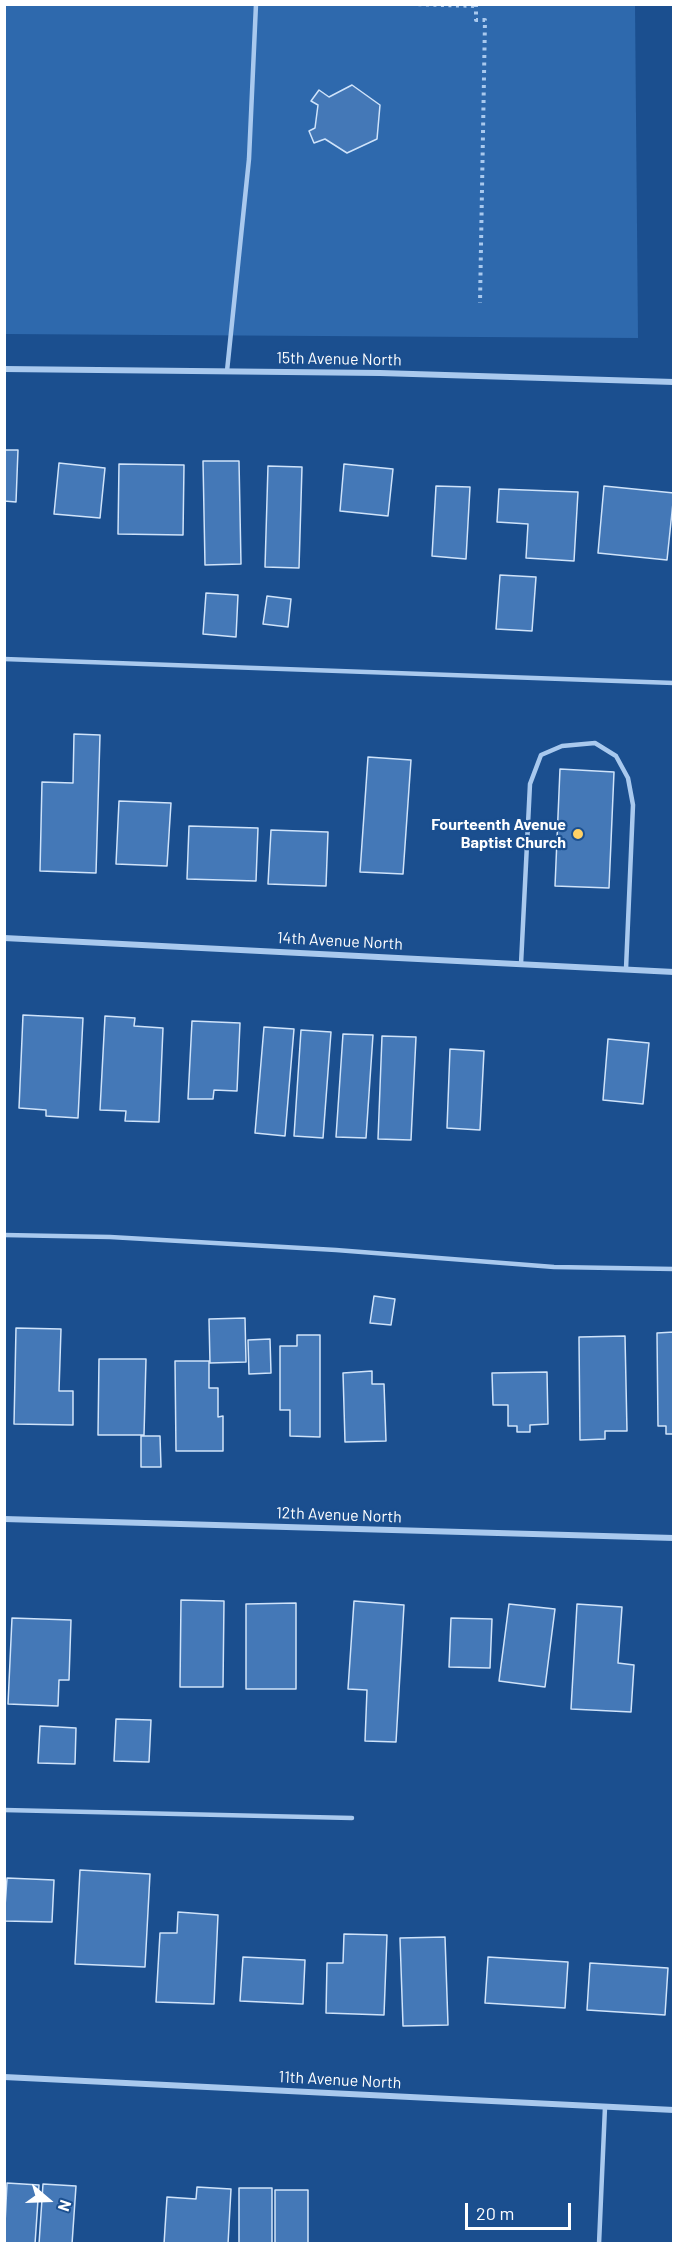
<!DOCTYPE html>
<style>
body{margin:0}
#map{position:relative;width:678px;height:2248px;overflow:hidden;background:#1b4f8f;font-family:Barlow,sans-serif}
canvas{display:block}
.frame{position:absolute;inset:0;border:6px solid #fff;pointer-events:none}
.north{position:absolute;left:18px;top:2170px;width:60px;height:60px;-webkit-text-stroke:4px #1b4f8f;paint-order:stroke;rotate:109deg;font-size:16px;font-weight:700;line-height:24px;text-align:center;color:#fff}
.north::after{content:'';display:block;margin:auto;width:21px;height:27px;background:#fff;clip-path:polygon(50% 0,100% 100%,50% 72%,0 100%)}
.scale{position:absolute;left:465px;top:2203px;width:106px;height:27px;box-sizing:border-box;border:3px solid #fff;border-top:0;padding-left:8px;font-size:18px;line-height:21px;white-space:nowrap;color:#fff;-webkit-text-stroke:4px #1b4f8f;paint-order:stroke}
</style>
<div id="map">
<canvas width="678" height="2248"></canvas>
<div class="frame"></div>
<div class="north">N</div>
<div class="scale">20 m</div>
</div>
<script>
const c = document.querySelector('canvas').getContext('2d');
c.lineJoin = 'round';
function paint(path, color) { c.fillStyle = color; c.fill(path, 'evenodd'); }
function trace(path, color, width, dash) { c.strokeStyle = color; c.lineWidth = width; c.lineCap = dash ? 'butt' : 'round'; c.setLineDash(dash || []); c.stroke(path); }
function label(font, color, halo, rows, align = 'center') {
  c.font = font + ' Barlow,sans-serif'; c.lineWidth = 4.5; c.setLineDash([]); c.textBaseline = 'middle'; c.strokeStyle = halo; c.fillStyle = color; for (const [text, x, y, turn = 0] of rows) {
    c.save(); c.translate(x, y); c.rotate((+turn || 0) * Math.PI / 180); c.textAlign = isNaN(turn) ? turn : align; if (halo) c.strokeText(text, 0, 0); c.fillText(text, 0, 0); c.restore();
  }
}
paint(new Path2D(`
 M5 5H635L638 338 5 334Z`), '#2e69ad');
const building = new Path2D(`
 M352 85 380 105 377 139 347 153 325 139 314 143 309 131 315 128 318 105 311 101 319 90 329 97Z
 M4 450H18L16 502 4 501Z
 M203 461H239L241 564 205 565Z
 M59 463 105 468 100 518 54 514Z
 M119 464 184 465 183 535 118 534Z
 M344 464 393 469 388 516 340 511Z
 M268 466 302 467 299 568 265 567Z
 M436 486 470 487 466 559 432 556Z
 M604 486 674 493 667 560 598 553Z
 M499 489 578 492 574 561 526 558 528 524 497 522Z
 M500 575 536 577 532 631 496 629Z
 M206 593 238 595 236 637 203 634Z
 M267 596 291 599 288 627 263 624Z
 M74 734 100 735 96 873 40 871 42 782 73 783Z
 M368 757 411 760 403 874 360 872Z
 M560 769 614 772 609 888 555 886Z
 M119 801 171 803 167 866 116 864Z
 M189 826 258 828 256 881 187 879Z
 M271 830 328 832 326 886 268 884Z
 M23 1015 83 1018 78 1118 46 1116V1110L19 1108Z
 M105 1016 135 1018 134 1026 163 1028 159 1122 125 1121 126 1111 100 1110Z
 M192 1021 240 1023 237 1091 214 1090 213 1099H188Z
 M264 1027 294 1029 285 1136 255 1133Z
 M301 1030 331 1032 323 1138 294 1136Z
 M343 1034 373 1035 366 1138 336 1137Z
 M382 1036 416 1037 411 1140 378 1139Z
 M608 1039 649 1043 643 1104 603 1100Z
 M450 1049 484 1051 480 1130 447 1128Z
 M374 1296 395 1299 391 1325 370 1323Z
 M245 1318 246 1362 210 1363 209 1319Z
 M16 1328 61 1329 59 1391H73V1425L14 1424Z
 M674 1332V1434H666V1426H658L657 1333Z
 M297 1335H320V1437L290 1436V1410H280V1346H297Z
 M625 1336 627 1431H605V1439L580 1440 579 1337Z
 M270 1339 271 1373 249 1374 248 1340Z
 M99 1359H146L144 1435H98Z
 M175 1361H209V1388H218V1417L223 1416V1451H176Z
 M372 1371V1384H384L386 1441 345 1442 343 1373Z
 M547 1372 548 1424 530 1425V1432H517V1426H508V1405H493L492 1373Z
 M141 1436H160L161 1467H141Z
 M181 1600 224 1601 223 1687H180Z
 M354 1601 404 1605 396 1742 365 1741 367 1690 348 1689Z
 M296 1603V1689H246V1604Z
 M509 1604 555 1609 545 1687 499 1681Z
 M577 1604 622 1607 618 1663 634 1665 631 1712 571 1709Z
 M12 1618 71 1620 69 1680H59L58 1706 8 1704Z
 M451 1618 492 1619 490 1668 449 1667Z
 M116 1719 151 1720 149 1762 114 1761Z
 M40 1726 76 1728 75 1764 38 1763Z
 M80 1870 150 1874 145 1967 75 1964Z
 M7 1878 54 1880 52 1922 4 1921Z
 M178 1912 218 1915 214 2004 156 2002 160 1933H177Z
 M344 1934 387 1935 384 2015 326 2013 327 1963H343Z
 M445 1937 448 2025 403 2026 400 1938Z
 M243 1957 305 1960 303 2004 240 2001Z
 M488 1957 568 1962 565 2008 485 2003Z
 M590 1963 668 1968 665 2015 587 2010Z
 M7 2183 39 2185 35 2244H4Z
 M43 2184 76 2186 72 2244H39Z
 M197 2187 231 2189 228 2244H164L167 2197 196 2199Z
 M239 2188H272V2244H239Z
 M275 2190H308V2244H275Z`);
paint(building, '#4478b7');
trace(building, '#cfe3fa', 1.5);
trace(new Path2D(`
 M411 4 476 6
 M476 4V20H485L480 303`), '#a9c9ee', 4, [3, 4.5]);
trace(new Path2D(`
 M227 371 249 159 256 4
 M4 659 674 683
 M521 964 530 784 541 755 562 746 595 743 616 756 628 778 633 805 626 969
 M4 1235 110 1237 336 1250 554 1267 674 1269
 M4 1810 352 1818
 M599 2244 605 2107`), '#a9c9ee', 4.5);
trace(new Path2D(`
 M4 369 380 373 674 382
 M4 938 674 972
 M4 1519 674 1538
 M4 2077 674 2110`), '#a9c9ee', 6);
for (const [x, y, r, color] of [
 [578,834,6,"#ffd166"]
]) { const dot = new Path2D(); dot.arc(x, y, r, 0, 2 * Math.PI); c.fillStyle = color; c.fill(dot); trace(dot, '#1b4f8f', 2); }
label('16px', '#fff', '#1b4f8f', [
 ["15th Avenue North",339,359,1],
 ["14th Avenue North",340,941,3],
 ["12th Avenue North",339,1515,2],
 ["11th Avenue North",340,2080,3]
]);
label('bold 16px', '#fff', '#1b4f8f', [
 ["Fourteenth Avenue",566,825],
 ["Baptist Church",566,843]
], 'right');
</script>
